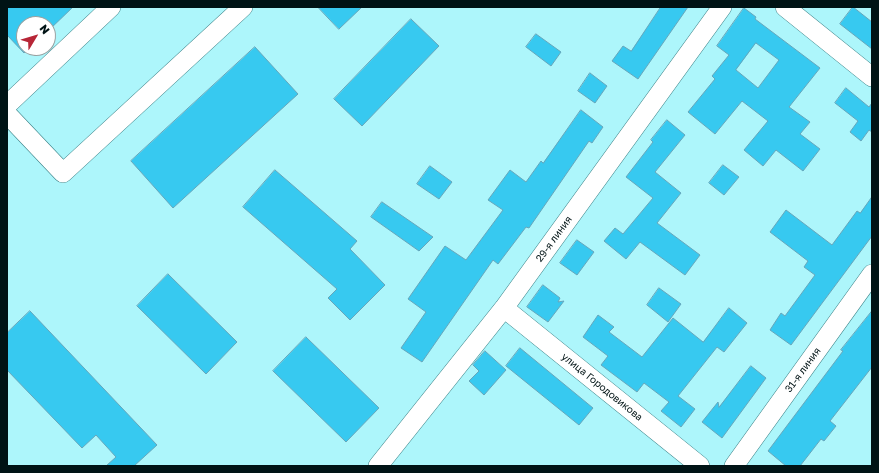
<!DOCTYPE html>
<meta charset="utf-8">
<style>
body{margin:0}
#map{position:relative;width:879px;height:473px;overflow:hidden;background:#adf6fb;font-family:"Golos Text",sans-serif}
canvas{display:block}
.frame{position:absolute;inset:0;border:8px solid #001315;pointer-events:none}
.north{position:absolute;left:16px;top:16px;width:40px;height:40px;box-sizing:border-box;background:#fff;border:1px solid #99a1a1;border-radius:50%;rotate:52deg;font-size:11px;font-weight:700;line-height:16px;text-align:center;color:#001315}
.north::after{content:'';display:block;margin:auto;width:14px;height:18px;background:#b72637;clip-path:polygon(50% 0,100% 100%,50% 72%,0 100%)}
</style>
<div id="map">
<canvas width="879" height="473"></canvas>
<div class="frame"></div>
<div class="north">N</div>
</div>
<script>
const c = document.querySelector('canvas').getContext('2d');
c.lineJoin = 'round';
function paint(path, color) { c.fillStyle = color; c.fill(path, 'evenodd'); }
function trace(path, color, width, dash) { c.strokeStyle = color; c.lineWidth = width; c.lineCap = dash ? 'butt' : 'round'; c.setLineDash(dash || []); c.stroke(path); }
function label(font, color, halo, rows, align = 'center') {
  c.font = font + ' "Golos Text",sans-serif'; c.lineWidth = 3.5; c.setLineDash([]); c.textBaseline = 'middle'; c.strokeStyle = halo; c.fillStyle = color; for (const [text, x, y, turn = 0] of rows) {
    c.save(); c.translate(x, y); c.rotate((+turn || 0) * Math.PI / 180); c.textAlign = isNaN(turn) ? turn : align; if (halo) c.strokeText(text, 0, 0); c.fillText(text, 0, 0); c.restore();
  }
}
const building = new Path2D(`
 M7 7H73L48 31V24H24V48H29L24 53 7 35Z
 M318 7H362L339 29Z
 M661 7H688L638 79 612 61 623 46 631 51Z
 M853 7 872 22V49L840 24Z
 M744 8 756 17 755 19 820 68 789 107 810 122 800 134 820 149 803 171 776 150 763 166 744 150 768 121 742 101 715 134 688 112 715 79 712 76 729 55 717 46ZM756 43 779 60 758 88 736 70Z
 M411 19 439 46 362 126 334 99Z
 M536 34 561 52 551 66 526 47Z
 M255 47 298 94 173 208 131 161Z
 M590 73 607 86 595 103 578 91Z
 M846 88 869 107 872 103V132L869 130 861 141 850 132 858 121 835 103Z
 M581 110 603 127 592 143 589 141 529 228 526 227 498 264 493 260 422 362 401 348 426 312 408 299 445 246 466 260 503 210 488 200 510 170 526 182 541 161 543 163Z
 M667 120 685 135 655 172 681 193 657 223 700 255 685 275 640 242 626 259 604 241 615 228 623 234 653 198 626 177 653 142 651 140Z
 M723 165 739 177 724 195 709 183Z
 M430 166 452 182 439 199 417 184Z
 M275 170 357 241 350 249 385 285 350 320 328 298 337 289 243 207Z
 M872 197V236L791 345 770 330 781 313 785 316 815 275 804 267 808 261 770 232 786 210 832 245 857 211 860 213Z
 M382 202 433 237 419 251 371 217Z
 M577 240 594 252 577 275 560 263Z
 M168 274 237 342 206 374 137 306Z
 M543 285 560 298 558 302 564 301 548 322 527 307Z
 M659 288 681 304 668 322 647 305Z
 M729 308 747 323 724 352 717 347 678 396 695 409 681 427 661 411 669 402 644 383 637 392 601 365 608 356 583 337 598 315 614 327 609 332 642 357 673 318 703 342Z
 M30 311 157 445 134 466H106L116 457 96 435 82 448 7 370V333Z
 M872 311V367L830 421 836 426 824 441 821 439 800 466H786L768 451 843 351 841 350Z
 M306 337 379 408 346 442 273 371Z
 M520 348 593 408 579 425 506 366Z
 M485 351 506 370 484 395 469 381 479 371 473 365Z
 M751 366 766 378 722 438 702 422 718 402 719 407Z`);
paint(building, '#37c9f0');
trace(building, '#66a6bb', 1);
const minor = new Path2D(`
 M785 7 872 77
 M7 105 111 7
 M7 114 63 173 243 7
 M504 308 700 466
 M378 466 504 308 722 7
 M734 466 872 274`);
trace(minor, '#377f84', 20);
trace(minor, '#fff', 19);
label('10px', '#001315', '#fff', [
 ["29-я линия",554,239,-54],
 ["31-я линия",803,370,-54],
 ["улица Городовикова",602,387,39]
]);
</script>
